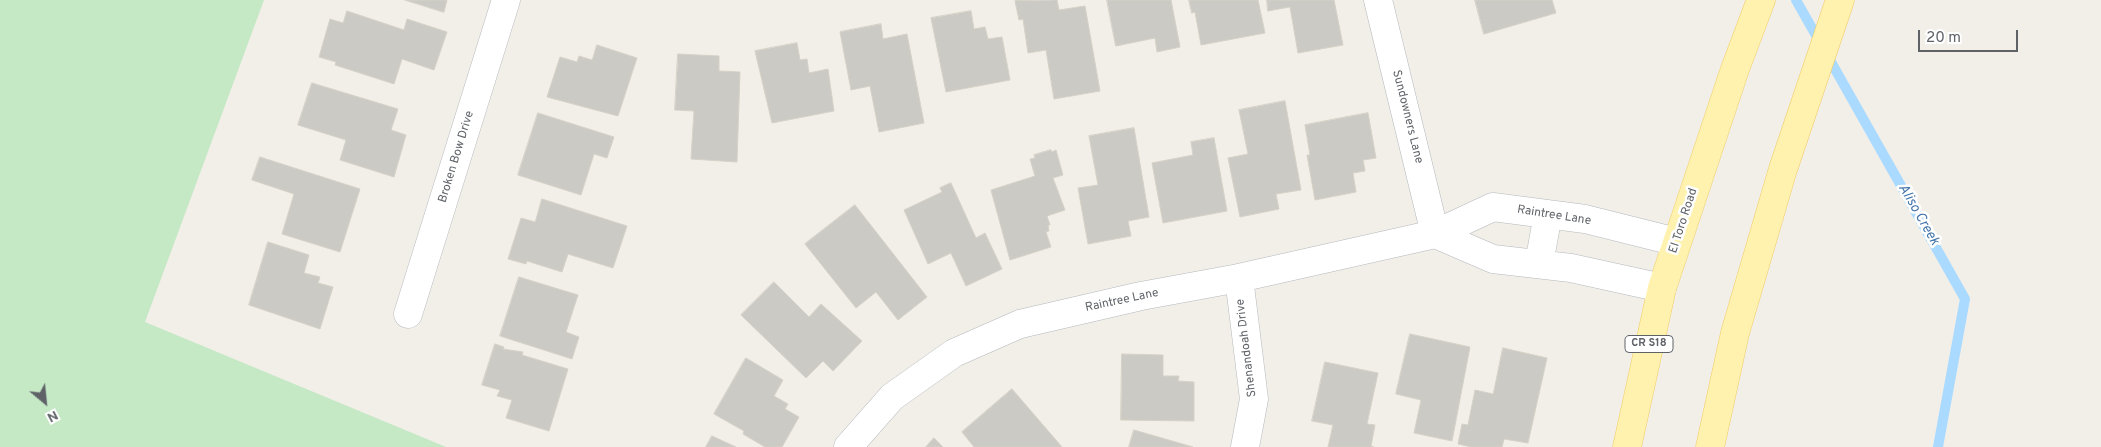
<!DOCTYPE html>
<style>
body{margin:0}
#map{position:relative;width:2101px;height:447px;overflow:hidden;background:#f1efe8;font-family:Overpass,sans-serif}
canvas{display:block}
.north{position:absolute;left:20px;top:377px;width:50px;height:50px;-webkit-text-stroke:4px #fff;paint-order:stroke;rotate:152deg;font-size:14px;font-weight:700;line-height:20px;text-align:center;color:#5f6368}
.north::after{content:'';display:block;margin:auto;width:18px;height:22px;background:#5f6368;clip-path:polygon(50% 0,100% 100%,50% 72%,0 100%)}
.scale{position:absolute;left:1918px;top:30px;width:100px;height:22px;box-sizing:border-box;border:2px solid #5f6368;border-top:0;padding-left:6px;font-size:15px;line-height:18px;white-space:nowrap;color:#5f6368;-webkit-text-stroke:4px #fff;paint-order:stroke}
</style>
<div id="map">
<canvas width="2101" height="447"></canvas>
<div class="north">N</div>
<div class="scale">20 m</div>
</div>
<script>
const c = document.querySelector('canvas').getContext('2d');
c.lineJoin = 'round';
function paint(path, color) { c.fillStyle = color; c.fill(path, 'evenodd'); }
function trace(path, color, width, dash) { c.strokeStyle = color; c.lineWidth = width; c.lineCap = dash ? 'butt' : 'round'; c.setLineDash(dash || []); c.stroke(path); }
function label(font, color, halo, rows, align = 'center') {
  c.font = font + ' Overpass,sans-serif'; c.lineWidth = 5; c.setLineDash([]); c.textBaseline = 'middle'; c.strokeStyle = halo; c.fillStyle = color; for (const [text, x, y, turn = 0] of rows) {
    c.save(); c.translate(x, y); c.rotate((+turn || 0) * Math.PI / 180); c.textAlign = isNaN(turn) ? turn : align; if (halo) c.strokeText(text, 0, 0); c.fillText(text, 0, 0); c.restore();
  }
}
paint(new Path2D(`
 M0 0H264L145 322 446 447H0Z`), '#c5e8c5');
trace(new Path2D(`
 M1796 0 1965 299 1938 447`), '#aadaff', 10);
const building = new Path2D(`
 M405 0H447L444 12Z
 M1057 0 1059 10 1085 6 1100 91 1054 99 1046 50 1028 53 1023 19 1019 20 1015 1Z
 M1107 0H1171L1180 47 1157 52 1155 38 1116 46Z
 M1189 0H1258L1265 33 1201 45 1195 12 1192 13Z
 M1267 0H1334L1343 45 1298 53 1290 7 1268 11Z
 M1475 0H1552L1556 13 1484 34Z
 M347 11 404 30 407 19 447 32 434 70 402 59 394 84 335 65 336 62 319 57 330 19 343 23Z
 M971 11 974 29 985 27 988 39 1002 37 1010 80 946 92 931 18Z
 M881 24 883 39 907 34 924 123 879 132 870 86 851 90 840 32Z
 M797 43 800 60 807 59 809 73 828 69 834 111 772 123 755 51Z
 M597 45 637 58 618 116 547 97 560 57 577 62 579 56 592 60Z
 M678 54 719 56V71L740 72 737 162 691 159 694 111 675 110Z
 M312 83 398 109 391 130 406 135 394 177 340 160 346 140 298 125Z
 M1285 101 1301 190 1276 194 1279 209 1240 217 1228 158 1248 154 1239 110Z
 M538 113 614 137 607 158 594 154 581 195 518 175Z
 M1368 113 1376 158 1363 160 1365 171 1353 173 1356 192 1315 200 1307 155H1310L1305 125Z
 M1134 128 1149 217 1128 221 1131 236 1088 244 1078 188 1098 185 1089 136Z
 M1214 138 1227 211 1163 223 1152 163 1193 155 1191 142Z
 M1051 150 1052 152 1056 150 1063 175 1053 178 1065 210 1047 216 1050 225H1048L1049 231 1046 232 1051 247 1010 260 991 190 1035 176 1030 159 1035 158 1034 155Z
 M260 157 360 189 340 252 282 234 294 194 252 180Z
 M951 183 976 238 985 233 1002 269 966 286 951 253 928 264 904 210 942 192 940 188Z
 M542 199 627 226 613 268 568 254 562 272 527 261 526 264 508 259 521 218 535 222Z
 M855 205 927 297 898 320 876 292 856 308 805 244Z
 M268 242 309 255 304 273 320 277 318 283 333 287 320 329 249 305Z
 M519 277 578 295 566 332 579 337 572 359 500 336Z
 M774 282 809 317 821 304 862 341 833 371 823 361 806 378 741 315Z
 M1410 334 1470 347 1452 441 1414 433 1421 400 1396 394Z
 M495 344 504 347 503 349 523 352 522 355 568 369 549 431 506 418 512 400 497 396 500 390 482 385Z
 M1503 348 1547 358 1528 443 1504 439 1502 447H1471L1458 444 1462 424 1468 425 1475 390 1493 394Z
 M1122 354 1163 355V376H1179L1178 381 1194 382V421L1121 420Z
 M746 358 783 380 774 396 788 404 785 409 799 417 782 447H765L743 434 744 431 714 414Z
 M1325 362 1378 373 1367 424 1375 425 1371 446 1374 447H1328L1333 425 1312 421Z
 M1012 389 1062 447H974L962 432Z
 M1134 430 1193 447H1129Z
 M712 436 736 447H706Z
 M934 438 943 447H926Z`);
paint(building, '#cccac5');
trace(building, '#d6d1c6', 1);
const street = new Path2D(`
 M1378 0 1435 234
 M1435 234 1493 259 1571 268 1662 288
 M1539 264 1548 214
 M1239 278 1254 399 1245 447
 M408 314 506 0
 M848 447 892 397 954 353 1020 324 1141 296 1239 278 1435 234 1493 207 1585 219 1677 242`);
const primary = new Path2D(`
 M1627 447 1662 288 1735 69 1761 0
 M1710 447 1735 333 1783 169 1840 0`);
trace(street, '#b5b8bc', 29);
trace(primary, '#f2c960', 29);
trace(street, '#fff', 28);
trace(primary, '#fff2af', 28);
for (const [x, y, w] of [
 [1649,344,48]
]) { const box = new Path2D(); box.roundRect(x - w / 2, y - 8.5, w, 17, 4); c.fillStyle = '#fff'; c.fill(box); trace(box, '#5f6368', 1); }
label('bold 11px', '#5f6368', null, [
 ["CR S18",1649,344]
]);
label('12px', '#5f6368', '#fff', [
 ["Sundowners Lane",1407,117,76],
 ["Broken Bow Drive",457,157,-73],
 ["Raintree Lane",1554,216,9],
 ["El Toro Road",1684,221,-72],
 ["Raintree Lane",1122,301,-12],
 ["Shenandoah Drive",1247,348,-97]
]);
label('italic 14px', '#4174aa', '#fff', [
 ["Aliso Creek",1918,215,60]
]);
</script>
